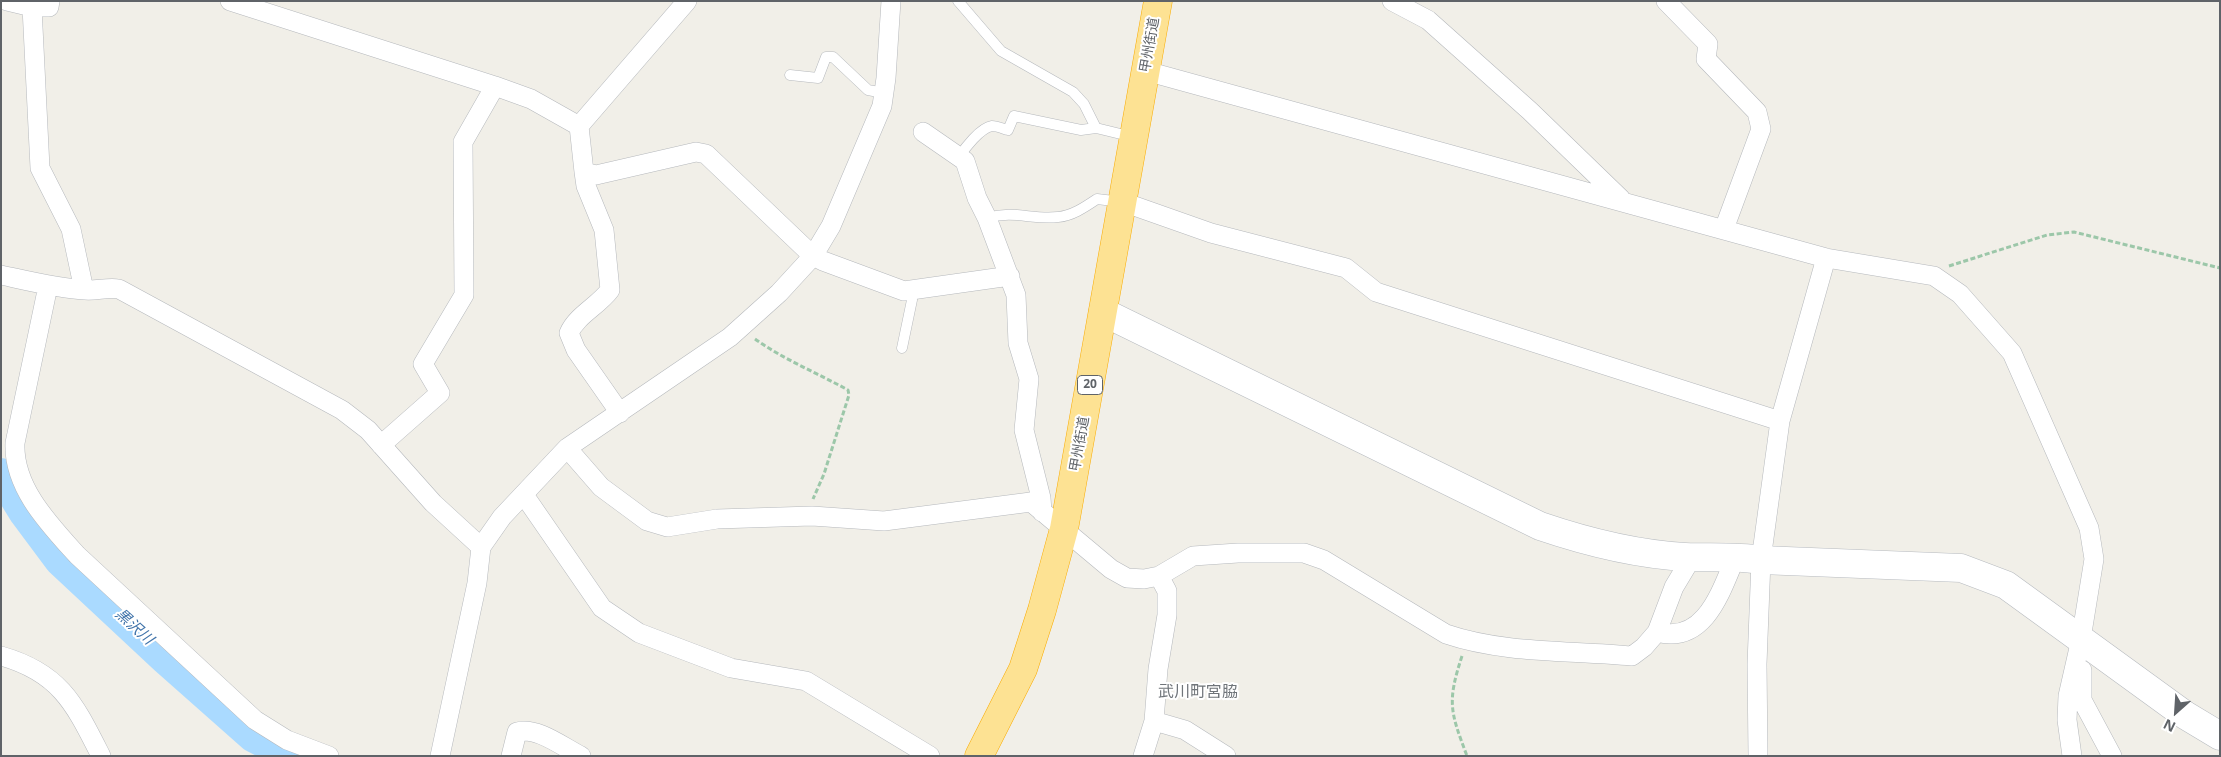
<!DOCTYPE html>
<meta charset="utf-8">
<style>
body{margin:0}
#map{position:relative;width:2221px;height:757px;overflow:hidden;background:#f1efe8;font-family:"Open Sans",sans-serif}
canvas{display:block}
.frame{position:absolute;inset:0;border:2px solid #5f6368;pointer-events:none}
.north{position:absolute;left:2151px;top:687px;width:50px;height:50px;-webkit-text-stroke:4px #fff;paint-order:stroke;rotate:206deg;font-size:14px;font-weight:700;line-height:20px;text-align:center;color:#5f6368}
.north::after{content:'';display:block;margin:auto;width:18px;height:22px;background:#5f6368;clip-path:polygon(50% 0,100% 100%,50% 72%,0 100%)}
</style>
<div id="map">
<canvas width="2221" height="757"></canvas>
<div class="frame"></div>
<div class="north">N</div>
</div>
<script>
const c = document.querySelector('canvas').getContext('2d');
c.lineJoin = 'round';
function trace(path, color, width, dash) { c.strokeStyle = color; c.lineWidth = width; c.lineCap = dash ? 'butt' : 'round'; c.setLineDash(dash || []); c.stroke(path); }
function label(font, color, halo, rows, align = 'center') {
  c.font = font + ' "Open Sans","Noto Sans JP",sans-serif'; c.lineWidth = 4; c.setLineDash([]); c.textBaseline = 'middle'; c.strokeStyle = halo; c.fillStyle = color; for (const [text, x, y, turn = 0] of rows) {
    c.save(); c.translate(x, y); c.rotate((+turn || 0) * Math.PI / 180); c.textAlign = isNaN(turn) ? turn : align; if (halo) c.strokeText(text, 0, 0); c.fillText(text, 0, 0); c.restore();
  }
}
trace(new Path2D(`
 M1 474 25 513 60 560 166 659 253 736 291 756`), '#aadaff', 32);
const lane = new Path2D(`
 M958 1 1001 51 1073 92 1084 104 1096 128
 M790 75 818 78 826 57H833L868 90 884 93
 M959 157C965 148 980 128 992 126 997 126 1004 129 1008 130L1014 116 1081 130 1096 128 1133 137
 M987 218C1014 210 1032 220 1058 217 1072 216 1085 207 1097 199L1122 202
 M902 348 912 300 911 291`);
const street = new Path2D(`
 M7 1 32 7 40 168 71 229 84 290
 M230 1 495 86 531 99 579 126
 M687 1 579 126 584 172 596 175 696 152 706 154 813 256 823 261 904 291 1010 276
 M1392 1 1428 20 1530 111 1621 199
 M1666 1 1708 44 1706 59 1757 112 1761 129 1724 229
 M32 7H49L50 1
 M1146 71 1826 258 1934 276 1960 294 2012 353 2089 528 2094 559 2081 639 2068 696 2067 720 2072 756
 M923 132 965 161 977 198 987 218 1016 295 1018 343 1029 379 1024 430 1041 498 1042 512
 M584 172 586 186 604 230 610 290C598 306 577 315 569 333L576 350 620 413
 M1123 202 1211 233 1346 268 1376 292 1780 421
 M1 275C29 281 56 288 85 290 97 291 107 287 119 289L342 410 368 430 433 503 481 547
 M48 286 15 443C13 487 49 524 77 555L255 720 287 740 329 756
 M381 445 440 393 423 364 464 295 463 142 495 86
 M567 448 601 487 647 521 667 527 717 519 812 516 884 521 1031 502 1111 569 1127 578 1144 579 1159 576 1193 556 1238 553H1304L1324 560 1446 634C1505 654 1570 650 1632 656L1644 647 1657 632 1674 587 1686 567 1685 557
 M524 495 602 608 639 633 731 668 806 681 930 756
 M1657 632C1705 645 1721 591 1736 556
 M1 656C61 673 75 705 101 756
 M2082 670V700L2112 756
 M1154 721 1185 730 1226 756
 M440 756 477 583 481 547 502 517 567 448 730 337 779 293 813 256 831 226 882 106 886 78 891 1
 M511 756 517 732C536 726 563 747 581 756
 M1143 756 1154 721 1158 669 1167 615V591L1159 576
 M1758 756 1757 664 1761 560 1780 421 1826 258`);
const secondary = new Path2D(`
 M1103 312 1540 526C1587 542 1634 554 1685 557 1711 558 1736 556 1761 560L1961 568 2006 585 2185 715 2220 736`);
const highway = new Path2D(`
 M979 756 1023 669 1042 610 1064 529 1158 1`);
trace(lane, '#b5b8bc', 11);
trace(street, '#b5b8bc', 20);
trace(secondary, '#b6babf', 29);
trace(highway, '#f9ab00', 29);
trace(new Path2D(`
 M1949 266 2047 235 2074 232 2220 268
 M755 339C783 359 817 373 848 390L849 395 824 474 813 499
 M1462 656C1447 702 1450 711 1467 756`), '#9cc7a9', 3, [5, 2.5]);
trace(lane, '#fff', 10);
trace(street, '#fff', 19);
trace(secondary, '#fff', 28);
trace(highway, '#fde293', 28);
for (const [x, y, w] of [
 [1090,385,25]
]) { const box = new Path2D(); box.roundRect(x - w / 2, y - 9.5, w, 19, 4); c.fillStyle = '#fff'; c.fill(box); trace(box, '#5f6368', 1); }
label('bold 12px', '#5f6368', null, [
 ["20",1090,385]
]);
label('14px', '#5f6368', '#fff', [
 ["甲州街道",1150,45,-80],
 ["甲州街道",1080,444,-80]
]);
label('italic 15px', '#4174aa', '#fff', [
 ["黒沢川",134,627,42]
]);
label('16px', '#70757a', '#fff', [
 ["武川町宮脇",1198,692]
]);
</script>
